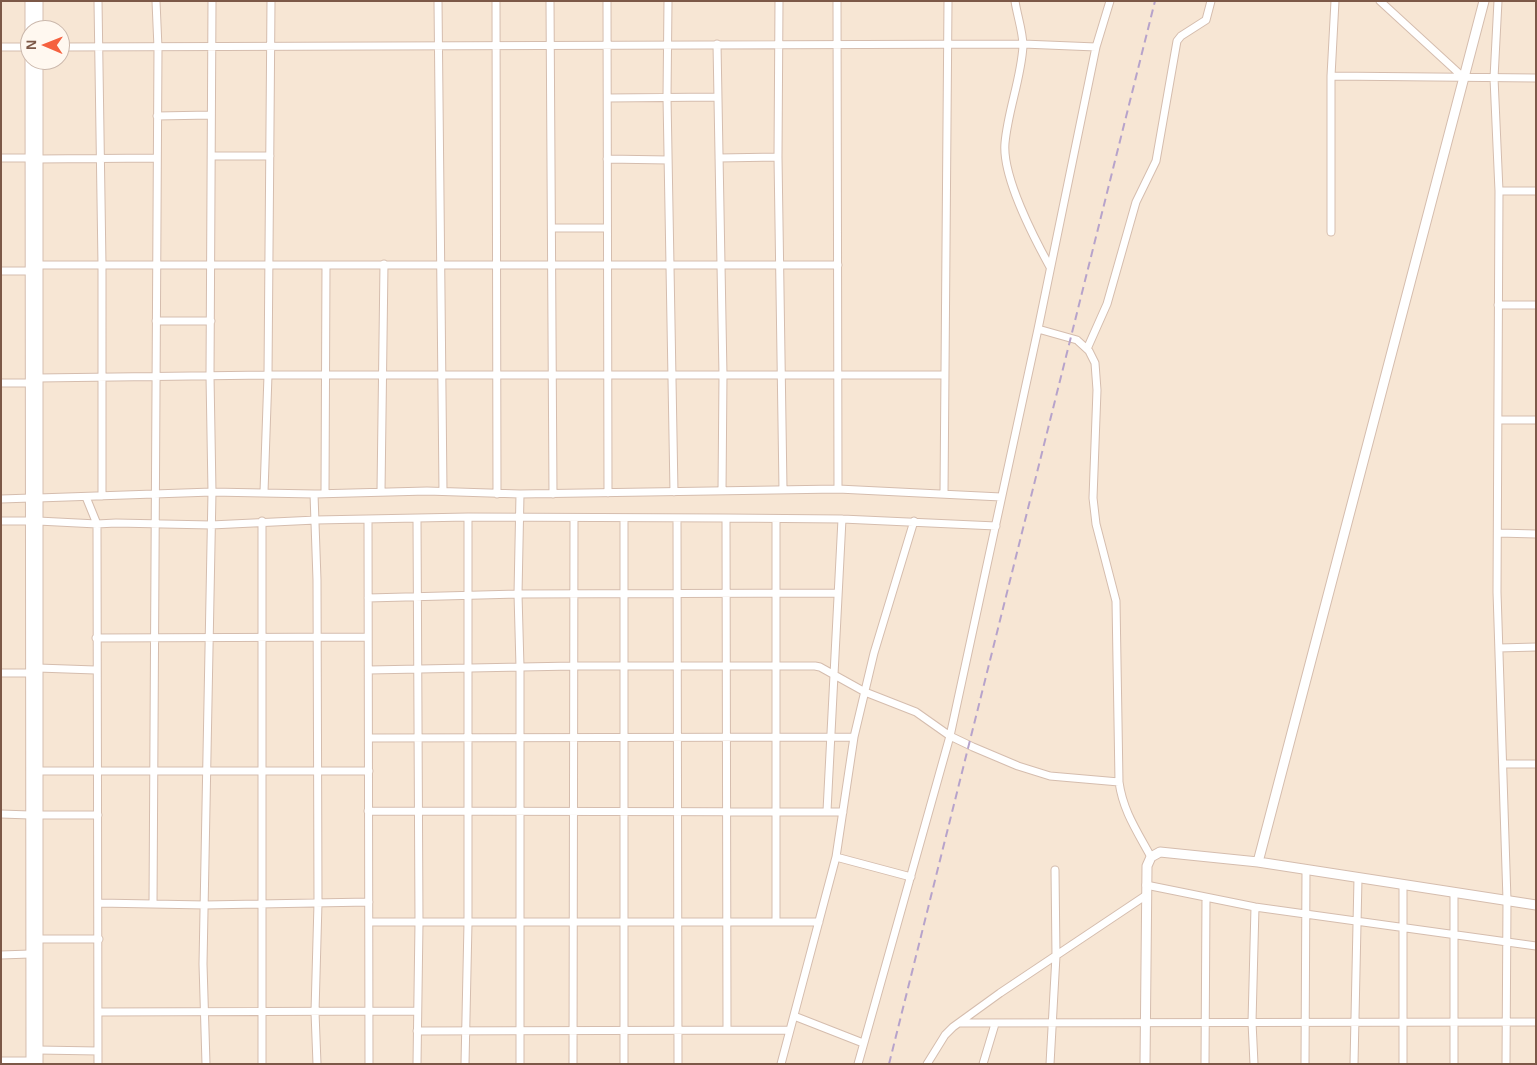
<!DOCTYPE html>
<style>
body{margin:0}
#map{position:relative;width:1537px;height:1065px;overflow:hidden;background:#fff4e7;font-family:Arial,sans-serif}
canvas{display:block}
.frame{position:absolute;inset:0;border:2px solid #7c5847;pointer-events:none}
.north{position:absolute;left:20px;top:20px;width:50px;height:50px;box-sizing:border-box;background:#fff8f0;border:1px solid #cbb8ac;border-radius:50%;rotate:271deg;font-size:14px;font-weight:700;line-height:20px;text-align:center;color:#7c5847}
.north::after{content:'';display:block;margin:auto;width:18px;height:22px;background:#f5613f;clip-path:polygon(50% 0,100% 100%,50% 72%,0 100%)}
</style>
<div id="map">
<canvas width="1537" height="1065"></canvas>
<div class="frame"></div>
<div class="north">N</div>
</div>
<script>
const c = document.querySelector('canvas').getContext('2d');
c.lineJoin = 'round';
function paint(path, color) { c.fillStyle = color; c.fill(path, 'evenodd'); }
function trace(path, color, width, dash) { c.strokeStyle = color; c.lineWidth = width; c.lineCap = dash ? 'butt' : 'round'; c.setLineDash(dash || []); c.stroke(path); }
paint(new Path2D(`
 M1 1H1536V1064H1ZM30 30H60V60H30Z`), '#f7e6d4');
const minor = new Path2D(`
 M98 1 102 265V496
 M438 1 443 491
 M496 1 497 494
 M550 1 553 494
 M607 1 608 493
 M668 1 667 97 674 492
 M779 1 778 157 783 489
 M837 1 838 489
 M1015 1C1017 15 1023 32 1023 46 1021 79 1008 110 1005 143 1002 176 1034 238 1050 267
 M1380 1 1464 78
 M1498 1 1494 78 1499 191 1497 592 1507 900 1506 1064
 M717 44 723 375 722 491
 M1 47H30
 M60 47 1023 44 1096 47
 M1331 76 1536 78
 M608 98 718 97
 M157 116 211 115
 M212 156H270
 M1 158H30
 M719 158 778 157
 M38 159 157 158
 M607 159 668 160
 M1499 191H1536
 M552 228H606
 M1331 232V76L1335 1
 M39 265H838
 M1 271H30
 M1498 305H1536
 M156 321H211
 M1038 329 1077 340 1089 351 1095 363 1097 390 1093 498 1096 524 1116 601 1119 782C1123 811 1137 831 1151 857
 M1087 349 1107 304 1136 202 1156 161 1177 41 1181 36 1206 20 1211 1
 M38 378 268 375H944
 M1 383H30
 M1498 420H1536
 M381 491 384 264
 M264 492 268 375 271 1
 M325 493 326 265
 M944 493 948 1
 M314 494 317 580 318 903 315 1012 317 1064
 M86 497 97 524 98 1064
 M38 498 212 492 314 494 427 491 520 494 838 489 1001 497
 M1 499 31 498
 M677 518 678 1064
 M726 518 727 1030
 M368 520 369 1064
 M1 521H30
 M38 521 97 524 116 523 211 525 316 520 468 517 726 518 842 519 996 526
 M262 521V1064
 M1498 533 1536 534
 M368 598 518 594 838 593
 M96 638 368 637
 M1499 648 1536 647
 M38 668 95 670
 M369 670 573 666H815L820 667 865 692 916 712 950 736 973 747 1018 766 1050 776 1119 782
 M1 673H31
 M369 738 854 737
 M1503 764H1536
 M38 771H369
 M368 811 843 812
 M827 811 842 519
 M1 814 30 815
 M38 815H98
 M836 857 911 877
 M1146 885 1255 907 1536 946
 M1403 885V1064
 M99 903 205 905 369 902
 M153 904 158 48 156 1
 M369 922H819
 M776 922V519
 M39 939H99
 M1 955 30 954
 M99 1012 417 1011
 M794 1016 863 1043
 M959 1023 1536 1022
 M417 1031 790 1030
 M38 1050 98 1051
 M1 1061H31
 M206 1064 203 964 212 492 210 376 212 1
 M417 1064 419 923 417 519
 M465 1064 468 923V517
 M520 1064V667L518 594 520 494
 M573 1064 574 518
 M624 1064V518
 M781 1064 836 857 854 737 874 653 914 521
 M858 1064 950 736 1038 329 1096 47 1110 1
 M927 1064 945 1035 953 1027 1000 993 1145 896
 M983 1064 995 1024
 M1050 1064 1056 956 1055 870
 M1205 1064 1206 898
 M1254 1064 1252 1022 1255 907
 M1305 1064 1306 870
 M1354 1064 1358 878
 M1454 1064V892`);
const tertiary = new Path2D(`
 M30 30V1
 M38 30V1
 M30 43 31 1064
 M38 60V1064
 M1258 862 1484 1
 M1145 1064 1147 866 1151 857 1160 852 1258 862 1536 905`);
trace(minor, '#d5bdae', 9);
trace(tertiary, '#d5bdae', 11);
trace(minor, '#fff', 7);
trace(tertiary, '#fff', 9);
trace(new Path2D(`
 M889 1064 1155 1`), '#b7a3cb', 2, [8, 5]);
</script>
